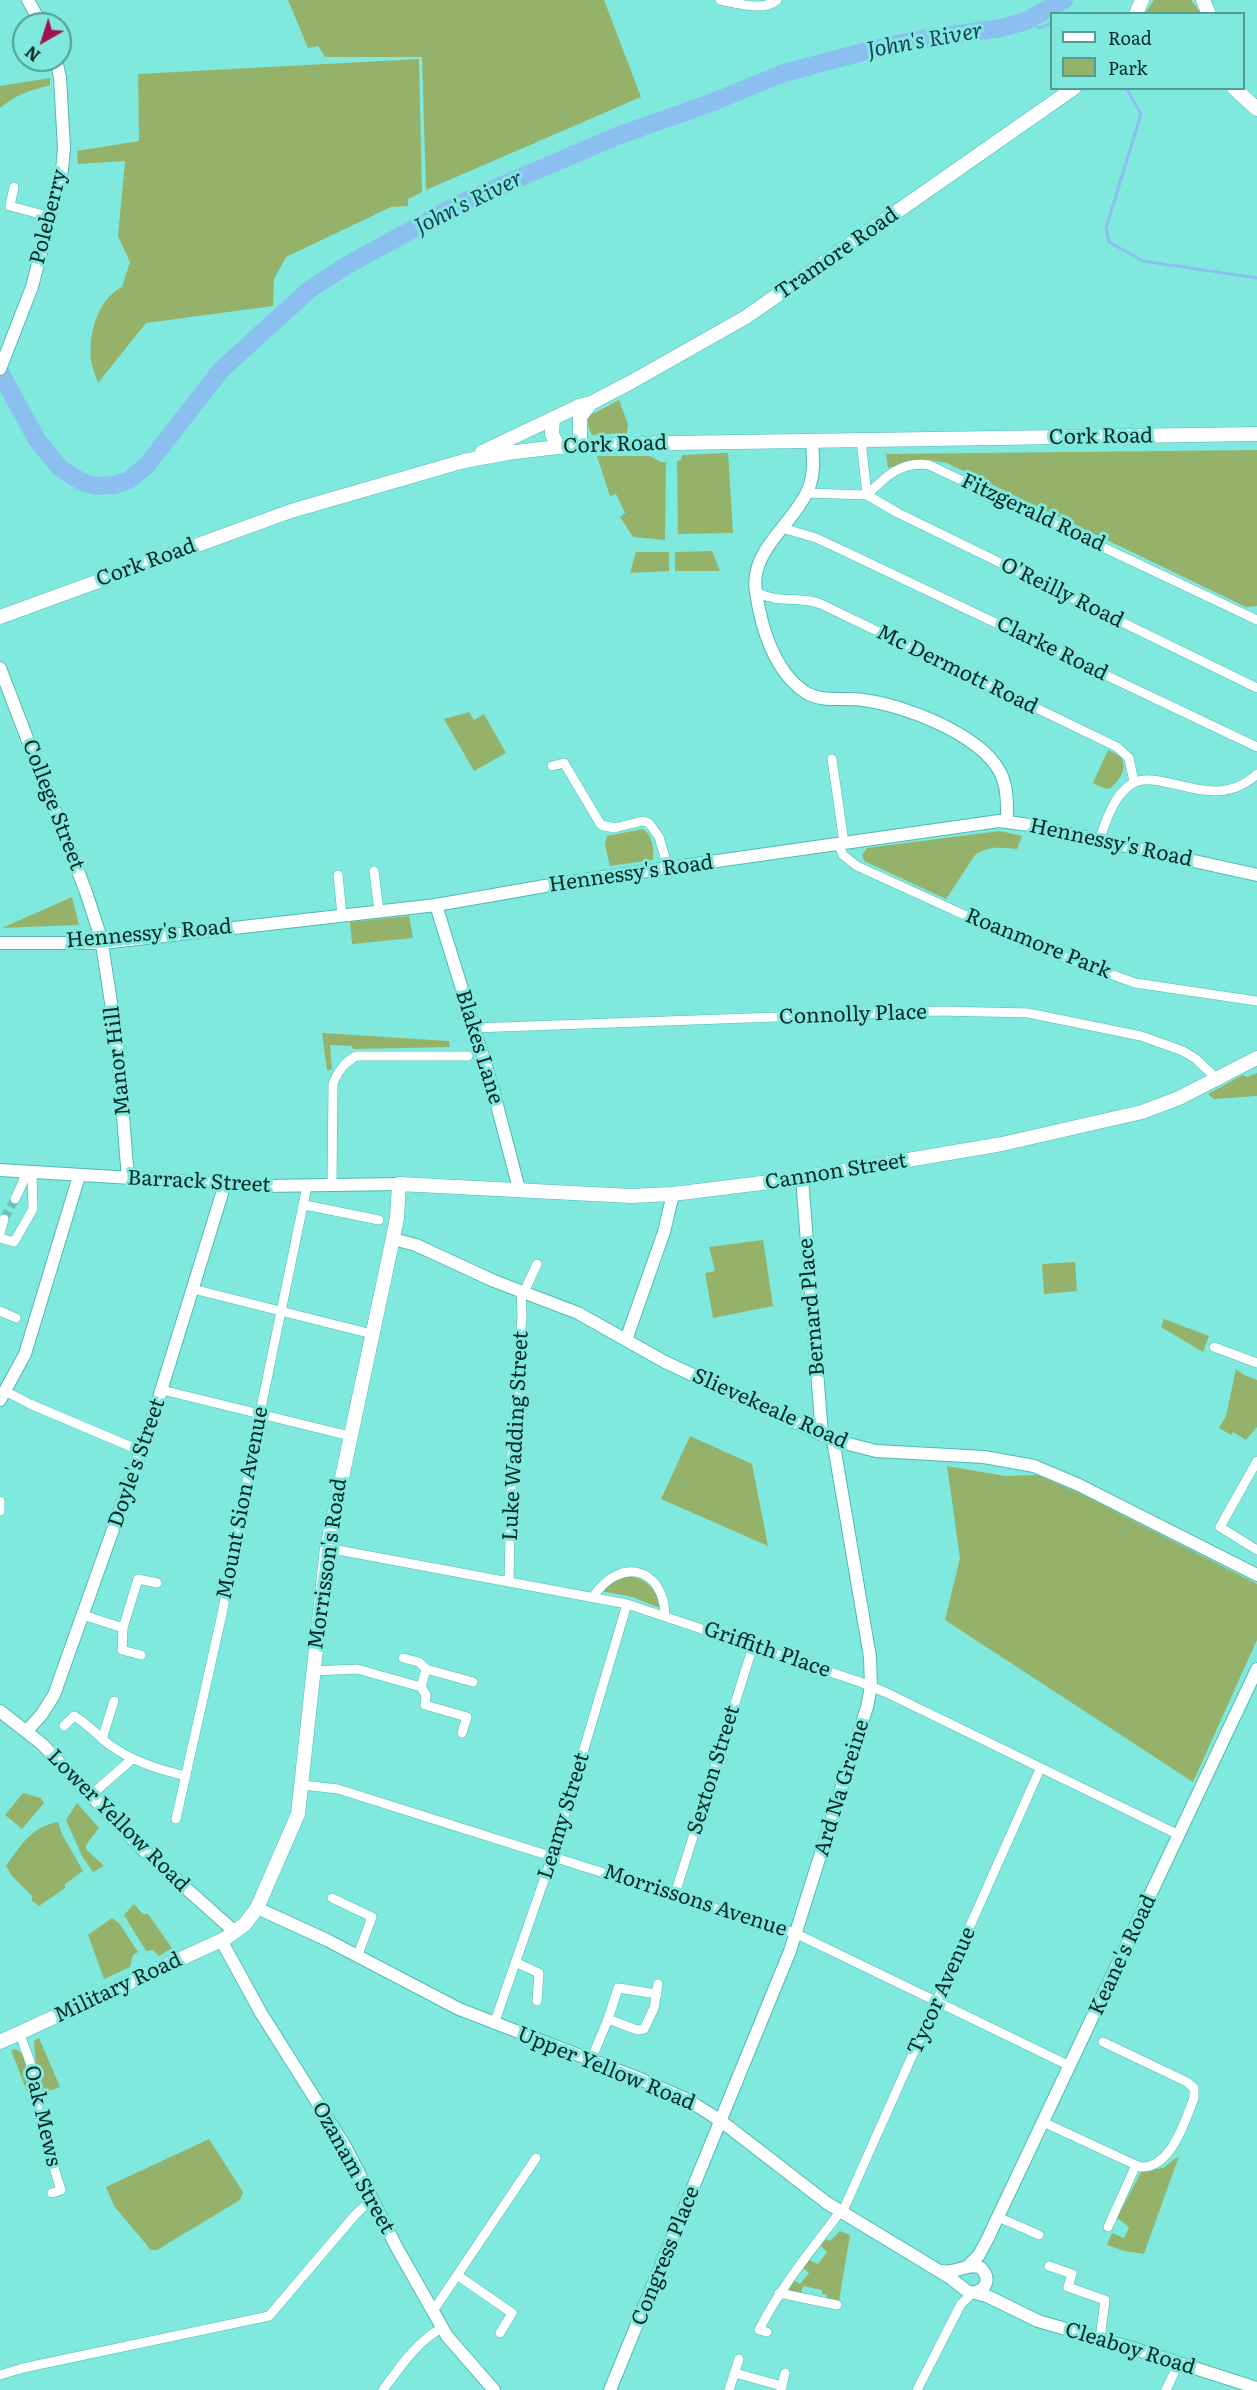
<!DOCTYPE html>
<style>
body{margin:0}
#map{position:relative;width:1257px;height:2390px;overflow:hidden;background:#80e9de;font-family:Literata,serif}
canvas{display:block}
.legend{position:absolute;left:1050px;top:12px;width:195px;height:78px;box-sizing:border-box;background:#80e9de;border:2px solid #509d95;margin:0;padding:8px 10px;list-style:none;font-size:18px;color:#082b28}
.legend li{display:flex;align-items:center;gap:12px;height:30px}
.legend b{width:30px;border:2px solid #509d95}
.north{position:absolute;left:12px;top:12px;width:60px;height:60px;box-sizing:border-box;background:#80e9de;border:2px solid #509d95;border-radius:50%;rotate:219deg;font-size:16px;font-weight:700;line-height:24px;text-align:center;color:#082b28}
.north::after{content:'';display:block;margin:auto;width:21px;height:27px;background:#a6104a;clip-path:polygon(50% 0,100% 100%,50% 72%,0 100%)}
</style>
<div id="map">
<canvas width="1257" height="2390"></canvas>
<ul class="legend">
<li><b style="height:8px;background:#fff"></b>Road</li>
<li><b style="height:16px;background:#95b26a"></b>Park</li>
</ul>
<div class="north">N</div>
</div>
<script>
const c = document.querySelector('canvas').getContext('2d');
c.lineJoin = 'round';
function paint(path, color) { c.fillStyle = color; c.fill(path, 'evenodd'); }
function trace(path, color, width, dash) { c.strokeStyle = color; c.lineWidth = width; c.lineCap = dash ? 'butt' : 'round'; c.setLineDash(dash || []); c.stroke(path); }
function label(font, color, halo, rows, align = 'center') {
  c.font = font + ' Literata,serif'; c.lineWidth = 6; c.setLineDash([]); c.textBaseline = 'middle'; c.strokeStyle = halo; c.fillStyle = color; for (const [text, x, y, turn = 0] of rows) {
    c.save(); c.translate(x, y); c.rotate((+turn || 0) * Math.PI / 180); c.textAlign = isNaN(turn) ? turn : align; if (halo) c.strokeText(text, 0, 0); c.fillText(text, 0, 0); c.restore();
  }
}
paint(new Path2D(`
 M288 0H604L641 97 426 190 422 57H325L318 46 308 48Z
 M1154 0H1191L1201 13H1145Z
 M419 59 422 192 408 199V206L391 207 286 257 274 279 273 306 146 323 98 383C96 376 92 368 91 360 88 334 98 299 122 287L130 262 118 236 125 161 78 164 77 151 139 141 138 74Z
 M50 78V85C31 90 15 95 0 108V86Z
 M619 400 628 424 627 433 592 435 589 429 587 417Z
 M1257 450V606L1246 607 947 463 922 459 888 468 886 454Z
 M728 453 733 533 678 534 677 461 681 460 682 455Z
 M597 456H650L661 462H666L665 540 633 537 620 517 625 513 616 494 610 496Z
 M712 551 720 571H675V552Z
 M636 552H669V571L630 573Z
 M469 712 474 720 484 714 506 753 474 771 444 719Z
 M1108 750 1121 757C1128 771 1120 778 1111 788L1106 789 1093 783Z
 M643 829C653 836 654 849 653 860L610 866 605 845 607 836Z
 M1000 831 1022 836 1017 849C1002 848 989 845 975 855L946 899 864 861 862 855 867 848Z
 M72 897 79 925 2 928Z
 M409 916 413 938 352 944 350 922Z
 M322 1033 449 1041 450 1047 353 1049 352 1046 330 1045 332 1070H327Z
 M1257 1073V1096L1214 1099 1208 1094 1243 1075 1247 1077Z
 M763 1240 773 1306 713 1318 705 1273 715 1271 709 1247Z
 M1075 1262 1077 1291 1044 1294 1042 1264Z
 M1164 1319 1209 1336 1203 1352 1161 1327Z
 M1236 1369 1244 1375 1257 1380V1427L1246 1440 1233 1432 1231 1435 1219 1428 1226 1416Z
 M690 1436 752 1464 768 1546 661 1499Z
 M947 1466 1005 1476 1037 1475 1079 1493 1257 1584V1640L1193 1782 945 1620 960 1558Z
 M622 1576C642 1575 658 1587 660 1608L632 1597 601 1591Z
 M23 1793 41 1798 44 1803 22 1829 5 1815Z
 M77 1803 99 1828 86 1845V1849L104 1866 93 1872 82 1856 66 1820Z
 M58 1822 62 1834 83 1871 65 1884V1888L39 1906 32 1901V1896L12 1876 6 1866C21 1845 31 1827 58 1822Z
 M134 1904 143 1914H148L172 1948 159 1956 153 1950 146 1951 124 1915Z
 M112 1918 119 1923 138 1952 133 1955 130 1967 104 1979 88 1935Z
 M39 2038 60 2087 38 2095 34 2041Z
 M15 2049C31 2055 28 2081 29 2097L11 2050Z
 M209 2139 243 2192 240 2200 157 2250H151L114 2206 106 2187Z
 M1179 2156 1144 2254 1124 2251 1107 2245 1112 2233 1124 2238 1129 2227 1117 2218 1141 2172 1163 2168Z
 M840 2231 850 2235 839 2301 826 2300 827 2295 822 2294V2290L803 2286 801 2294 789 2290 788 2286 793 2280 800 2284 809 2273 802 2267 809 2260 818 2264 827 2252 821 2246 826 2239 830 2241Z`), '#95b26a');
trace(new Path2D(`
 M1026 21 1039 28 1052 23
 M1126 88 1141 114 1106 228 1109 242 1143 261 1257 278`), '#8abfef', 3);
trace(new Path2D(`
 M0 372 37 440 60 468 82 482 95 486 115 485 129 480 147 465 221 370 309 290 349 264 461 203 617 136 708 104 784 73 874 49 916 40 1001 28 1026 21 1064 0`), '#8abfef', 18);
trace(new Path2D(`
 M4 1219 15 1199`), '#68c3ba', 9, [9, 4.5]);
const minor = new Path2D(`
 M720 0C736 3 763 12 777 0
 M14 187 10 206 51 217
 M861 440 867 495 898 513 1257 688
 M807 493 867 495C885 477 902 460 929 465L1257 620
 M782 528 816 538 846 552 1257 747
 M756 592C782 605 797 595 821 604L1117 747 1129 758 1134 782
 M832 759 844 843
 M552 766 564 763 601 825 614 828 643 821 649 823 659 837 668 868
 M1099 840C1106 822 1113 797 1130 785 1159 764 1213 816 1257 774
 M838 843 843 855 857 866 1028 944 1135 983 1257 1001
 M374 871 379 911
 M338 875 342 915
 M474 1028 941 1011 1028 1013 1141 1036 1183 1051 1196 1059 1217 1079
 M332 1186 333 1084C338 1071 344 1063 356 1056H468
 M15 1199 23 1182 25 1172
 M305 1205 379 1220
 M0 1233 4 1219
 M0 1238 14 1242 33 1209 32 1172
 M193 1289 372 1334
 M524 1292 537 1264
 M0 1311 16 1318
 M1214 1347 1257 1363
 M162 1390 350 1436
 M5 1391 30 1404 141 1451
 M1257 1461 1220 1527 1257 1550
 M0 1501V1511
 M327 1548 627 1604 860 1682 887 1693 1179 1835
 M509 1581 512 1449 522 1315 521 1291
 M593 1597C620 1556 664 1567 665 1616
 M83 1615 123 1628
 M141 1655 122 1650 123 1628 138 1579 157 1583
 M403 1658 419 1662 426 1669
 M313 1671 357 1669 421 1687
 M64 1726 74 1716C87 1723 96 1734 107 1743 131 1761 157 1769 186 1776
 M462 1733 467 1717 425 1705 426 1695 421 1687 426 1669 473 1682
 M102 1739 114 1701
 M302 1785 338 1789 797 1934 1070 2066
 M91 1795 132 1759
 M176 1819 222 1614 260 1413 307 1186
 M675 1894 753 1646
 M332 1898 372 1917 357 1957
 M517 1963 539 1973 537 2001
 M608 2019 618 1988 657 1994
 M494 2024 552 1857 627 1604
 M20 2034 30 2062 41 2127 61 2190 52 2193
 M591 2060 608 2019 637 2030 644 2029 654 2008 658 1984
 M1043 2122 1140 2167C1171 2169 1185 2121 1194 2098V2088L1187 2082 1103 2042
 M842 2213 1040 1769
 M998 2217 1039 2235
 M1108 2227 1136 2165
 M1049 2266 1072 2274 1068 2287 1105 2300 1100 2339
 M457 2275 512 2313 500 2333
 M779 2293 837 2305
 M433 2311 536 2158
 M767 2332 759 2330C782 2285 810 2252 840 2212
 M735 2373 782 2386
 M0 2375 23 2368 269 2316 355 2215 372 2199
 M383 2390C400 2367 417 2341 442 2328
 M729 2390 739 2359
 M781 2390 785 2373
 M917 2390 961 2304 974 2292
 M1166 2390 1179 2363`);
const tertiary = new Path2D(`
 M28 0 41 24
 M0 369 32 287 62 170 64 148 60 77 56 60
 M812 441C813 458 815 474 808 490 793 525 749 550 756 592 761 627 774 671 805 692 822 703 844 697 863 700 904 705 980 734 1000 772 1008 787 1007 806 1007 822
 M0 668 86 892 101 938 117 1041 128 1179
 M436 905 492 1086 519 1189
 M0 943H102L436 905 562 883 999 821 1030 825 1257 875
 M0 1170 263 1186 399 1184
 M802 1178 822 1435
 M393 1239 416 1245 494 1281 578 1313 665 1362 833 1440 876 1451 984 1457 1034 1466 1079 1485 1257 1575
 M626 1340 664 1232 673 1194
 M0 1400 25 1354 79 1176
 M0 1711 42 1744 142 1849 235 1932
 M27 1731 42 1714 54 1695 152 1420 225 1184
 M257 1908 327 1940 459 2009 638 2078 688 2100 721 2121 827 2203 949 2277 967 2291 987 2296 1038 2321 1132 2348 1257 2388
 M221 1940 261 2013 346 2148 397 2248 447 2336 494 2390
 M968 2266 979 2255 987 2240 1257 1669
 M942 2271C957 2274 968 2262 981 2268 990 2277 988 2288 976 2292
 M610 2390 790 1951 867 1707 871 1686 870 1657 833 1440`);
const secondary = new Path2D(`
 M1203 0 1209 14
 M1136 14 1142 0
 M1234 88 1257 109
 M553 418 552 434 558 447
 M580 446V417L591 403
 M482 452 579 406 591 403 633 381 746 317 1074 88
 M0 617 291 511 464 461 507 453 558 447 672 443 1257 434
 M0 2042 226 1938 245 1924 257 1908 298 1814 327 1548 390 1252 397 1218 399 1184 631 1196 673 1194 802 1178 1002 1144 1142 1112 1179 1098 1257 1058`);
trace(minor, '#4fbab0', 10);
trace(tertiary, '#4fbab0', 14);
trace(secondary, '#4fbab0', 15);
trace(minor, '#fff', 9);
trace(tertiary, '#fff', 12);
trace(secondary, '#fff', 14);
label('21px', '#082b28', '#80e9de', [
 ["Poleberry",49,217,-76],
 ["Tramore Road",837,254,-35],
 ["Cork Road",1101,437,-1],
 ["Cork Road",615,445,-2],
 ["Fitzgerald Road",1033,513,25],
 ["Cork Road",146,563,-20],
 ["O'Reilly Road",1062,593,26],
 ["Clarke Road",1052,649,26],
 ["Mc Dermott Road",957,670,26],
 ["College Street",53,805,69],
 ["Hennessy's Road",1111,843,12],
 ["Hennessy's Road",631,874,-8],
 ["Hennessy's Road",149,934,-5],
 ["Roanmore Park",1038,944,22],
 ["Connolly Place",853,1015,-2],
 ["Blakes Lane",479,1047,73],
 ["Manor Hill",118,1061,-96],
 ["Cannon Street",836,1172,-9],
 ["Barrack Street",199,1182,3],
 ["Bernard Place",812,1307,-95],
 ["Slievekeale Road",770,1409,24],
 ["Luke Wadding Street",516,1436,-87],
 ["Doyle's Street",137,1463,-71],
 ["Mount Sion Avenue",243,1503,-79],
 ["Morrisson's Road",328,1564,-82],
 ["Griffith Place",767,1650,19],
 ["Sexton Street",714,1770,-73],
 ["Ard Na Greine",842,1788,-73],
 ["Leamy Street",564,1816,-73],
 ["Lower Yellow Road",118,1821,45],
 ["Morrissons Avenue",695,1901,18],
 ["Keane's Road",1123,1955,-65],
 ["Military Road",118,1988,-25],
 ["Tycor Avenue",942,1991,-66],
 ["Upper Yellow Road",606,2069,22],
 ["Oak Mews",42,2116,77],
 ["Ozanam Street",353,2168,61],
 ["Congress Place",666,2256,-68],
 ["Cleaboy Road",1130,2349,17]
]);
label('italic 22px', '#183f5f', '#80e9de', [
 ["John's River",925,41,-10],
 ["John's River",469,203,-26]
]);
</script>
